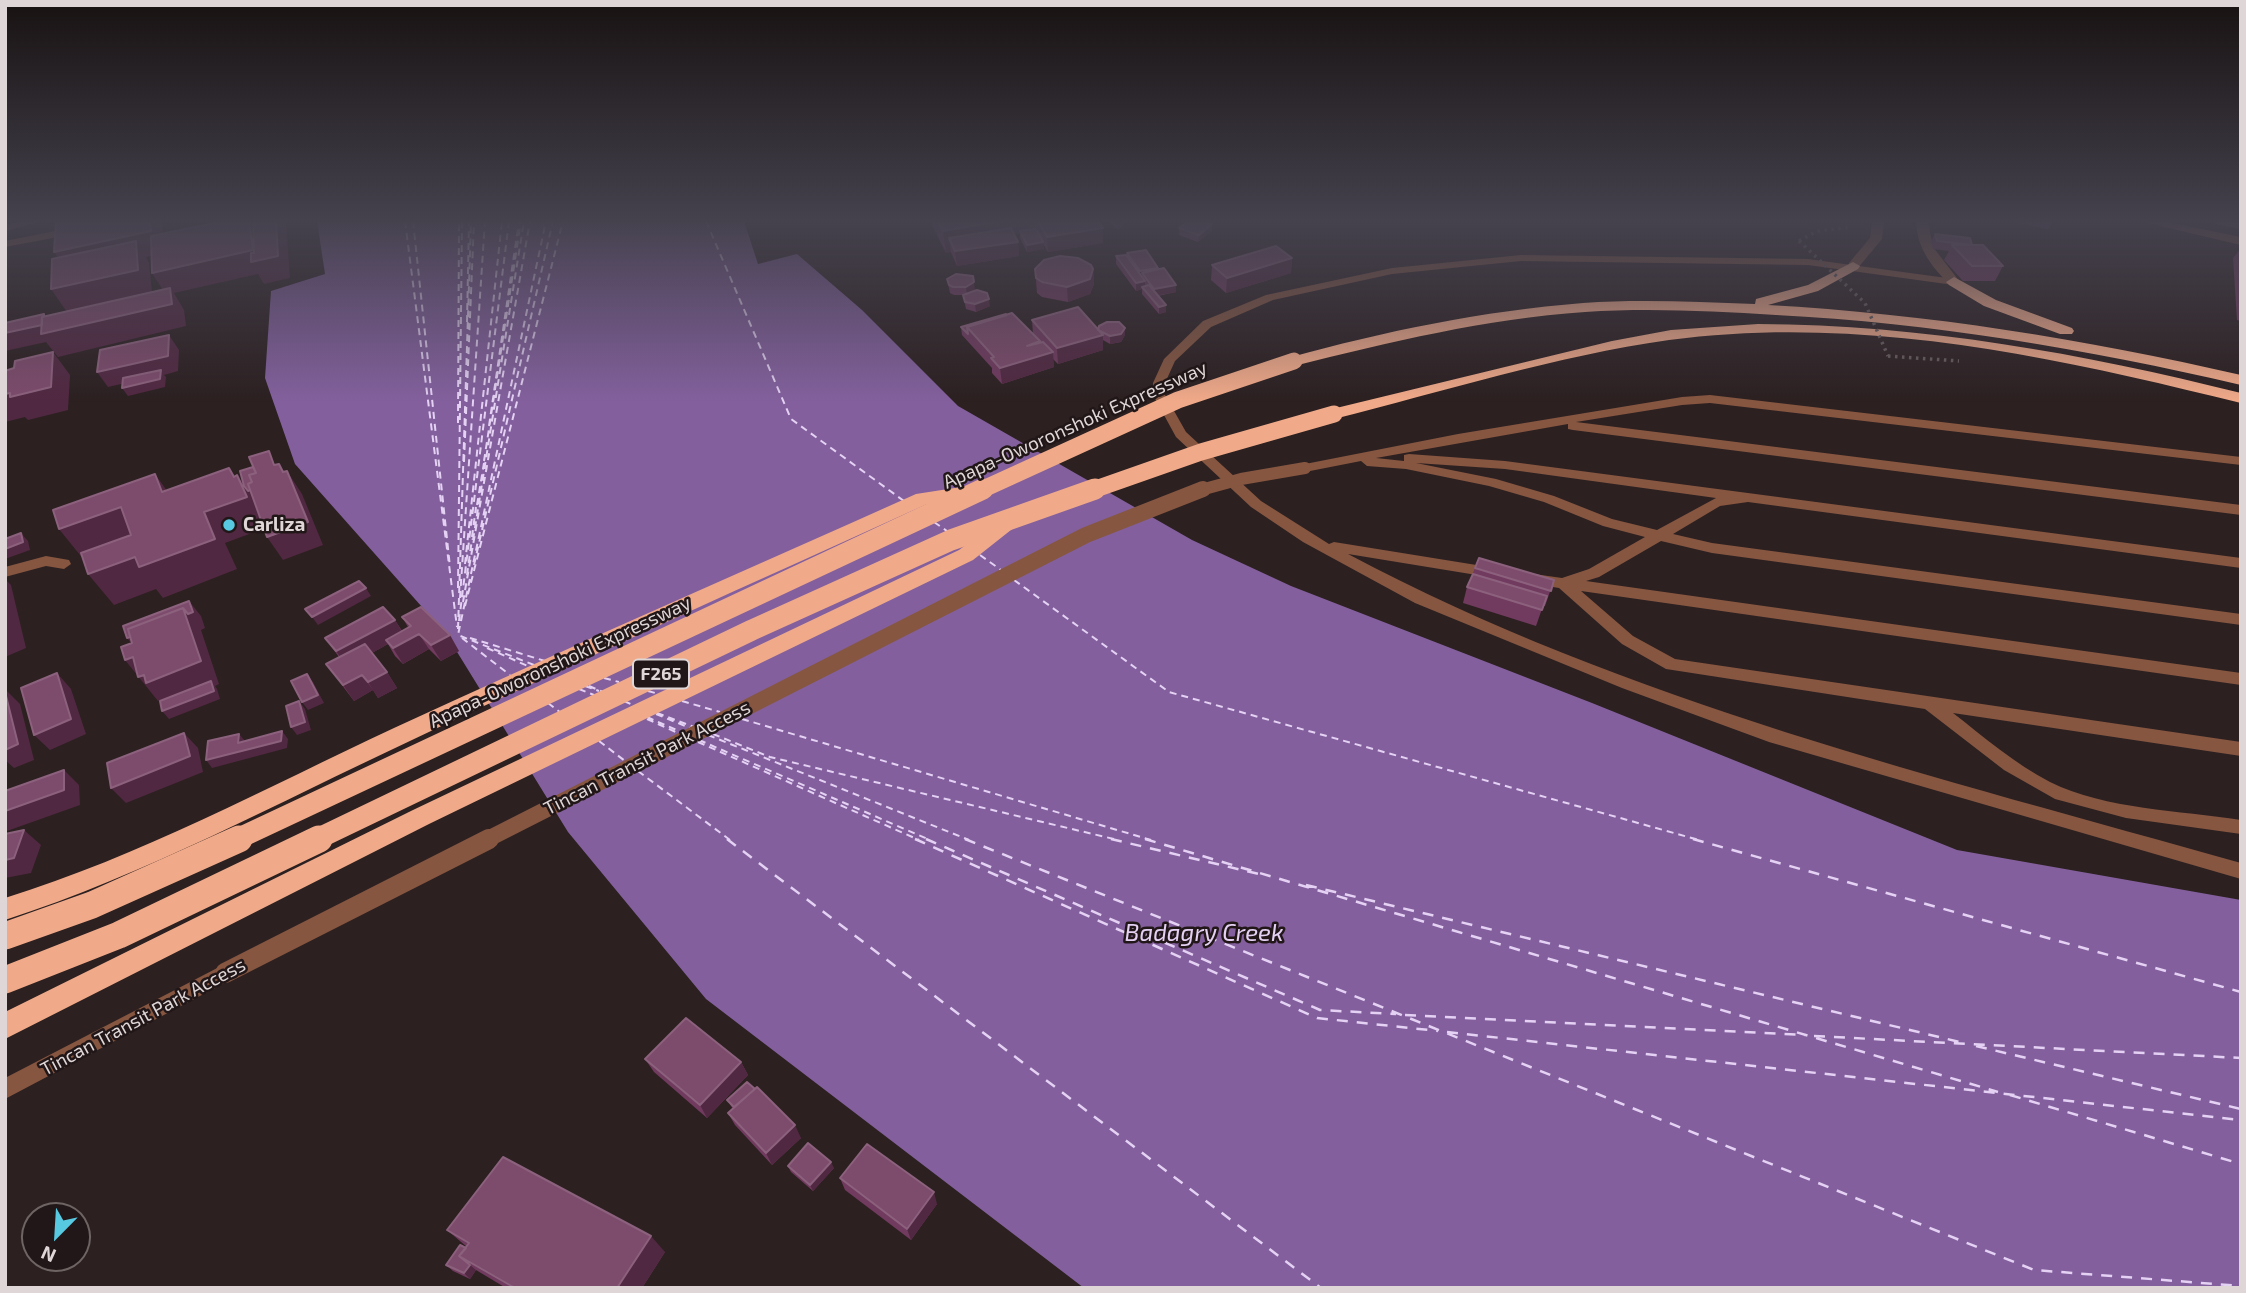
<!DOCTYPE html>
<style>
body{margin:0}
#map{position:relative;width:2246px;height:1293px;overflow:hidden;background:#2c2021;font-family:"Exo 2",sans-serif}
canvas{display:block}
.frame{position:absolute;inset:0;border:7px solid #dfd7d7;pointer-events:none}
.north{position:absolute;left:21px;top:1202px;width:70px;height:70px;box-sizing:border-box;background:#221718;border:2px solid #6e6464;border-radius:50%;rotate:204deg;font-size:19px;font-weight:700;line-height:28px;text-align:center;color:#dfd7d7}
.north::after{content:'';display:block;margin:auto;width:24px;height:32px;background:#57c9e1;clip-path:polygon(50% 0,100% 100%,50% 72%,0 100%)}
</style>
<div id="map">
<canvas width="2246" height="1293"></canvas>
<div class="frame"></div>
<div class="north">N</div>
</div>
<script>
const c = document.querySelector('canvas').getContext('2d');
c.lineJoin = 'round';
function paint(path, color) { c.fillStyle = color; c.fill(path, 'evenodd'); }
function trace(path, color, width, dash) { c.strokeStyle = color; c.lineWidth = width; c.lineCap = dash ? 'butt' : 'round'; c.setLineDash(dash || []); c.stroke(path); }
function label(font, color, halo, rows, align = 'center') {
  c.font = font + ' "Exo 2",sans-serif'; c.lineWidth = 5; c.setLineDash([]); c.textBaseline = 'middle'; c.strokeStyle = halo; c.fillStyle = color; for (const [text, x, y, turn = 0] of rows) {
    c.save(); c.translate(x, y); c.rotate((+turn || 0) * Math.PI / 180); c.textAlign = isNaN(turn) ? turn : align; if (halo) c.strokeText(text, 0, 0); c.fillText(text, 0, 0); c.restore();
  }
}
paint(new Path2D(`
 M317 221H744L758 264 797 254 862 310 958 406 1192 540 1291 586 1592 703 1957 850 2241 900V1288H1084L706 999 568 832 446 634 295 464 265 378 271 291 325 274Z`), '#83609d');
trace(new Path2D(`
 M405 221 457 627
 M413 221 450 567
 M706 221 791 419 904 501
 M467 322 469 221
 M458 423 459 221
 M489 426 519 221
 M484 461 521 221
 M464 462 474 221
 M477 505 484 463
 M934 522 947 531
 M472 537 476 507
 M473 540 524 221
 M980 555 1001 570
 M465 564 502 221
 M474 565 553 221
 M467 575 472 539
 M1014 580 1169 692 1699 840
 M458 588 462 221
 M460 598 485 221
 M463 602 530 221
 M465 606 563 221
 M459 621 509 221
 M458 629 471 221
 M462 638 510 675
 M470 638 545 661
 M487 648 530 667
 M534 665 458 635 546 221
 M604 678 619 682
 M585 686 599 691
 M589 686 603 692
 M579 689 594 695
 M648 691 659 694
 M624 701 635 706
 M682 701 720 712
 M548 703 561 713
 M657 713 694 727
 M656 714 690 728
 M647 717 681 732
 M647 719 680 734
 M742 719 1151 840
 M713 734 770 757 1118 840
 M708 735 969 840
 M699 740 930 840
 M599 741 625 761
 M698 742 919 840
 M638 771 730 840`), '#e4d1f4', 2, [7, 5]);
trace(new Path2D(`
 M727 839 1321 1288
 M915 839 1317 1018 1438 1031
 M926 839 1320 1010 1396 1014
 M965 839 2034 1270 2241 1286
 M1111 839 1263 875
 M1145 839 1998 1092
 M1693 839 2241 992
 M1306 885 1964 1043
 M1405 1015 1805 1035
 M1447 1032 2241 1120
 M1814 1036 2241 1058
 M1976 1046 2241 1109
 M2010 1095 2241 1164`), '#e4d1f4', 2.5, [11, 9]);
trace(new Path2D(`
 M1799 241 1817 231 1851 227
 M1888 356 1959 361`), '#675d5d', 3.5, [2.5, 4.5]);
paint(new Path2D(`
 M22 221H43L5 231V225Z
 M72 221H82L78 230 58 237 5 247V241L55 231 69 226Z
 M1521 255 1808 259 1954 279 1960 282 1954 285 1808 265 1521 261 1392 274 1273 300 1211 327 1175 361 1165 383V395L1186 432 1261 501 1329 544 1334 542 1495 568 1502 573 1495 578 1348 554C1628 703 1938 777 2241 863V879L1769 742 1622 688 1415 603 1303 542 1251 507 1176 437 1153 395V383L1164 359 1203 321 1266 295 1392 268Z
 M1710 395 2241 457V465L1710 403 1682 405 1576 422 2241 505V515L1573 430 1568 429V424L1376 458 1404 461V455L1409 454 1505 461 2241 558V568L1748 502 1720 506 1673 534 1712 543 2241 614V625L1712 553 1661 541 1599 577 1586 581 2241 673V685L1581 591 1633 636 1675 659 2241 742V756L1953 713C1984 737 2015 764 2050 782 2107 810 2179 810 2241 820V834L2126 818 2055 799 2004 770 1925 709 1666 669 1622 644 1559 588 1534 584 1527 579 1534 574 1562 578 1589 569 1645 537 1603 526 1544 502 1489 486 1406 469 1367 466 1361 461 1305 472 1298 468 1305 464 1458 434 1682 397ZM1416 463 1505 469 1716 498 1657 530 1612 519 1554 496 1496 479Z
 M46 556 69 560 71 564 64 569 46 566 5 577V567Z
 M225 964 232 967 235 973 232 979 5 1099V1078Z`), '#865640');
paint(new Path2D(`
 M1872 221H1884L1882 239 1857 269H1849V263L1870 238Z
 M1916 221H1928L1933 247 1960 282 1958 285H1950C1931 266 1917 248 1916 221Z
 M2139 221H2163L2241 237V245Z
 M2214 221H2241V229L2216 224Z`), '#865640');
paint(new Path2D(`
 M1853 262 1860 266 1858 269 1818 291 1768 305C1928 314 2085 339 2241 375V385C2087 349 1933 323 1776 315 1712 311 1648 308 1585 312 1485 319 1390 342 1294 366L1286 361 1288 358C1385 331 1483 311 1583 303 1640 299 1698 302 1755 304L1756 299 1808 285Z
 M1954 277 1996 300 2072 328 2074 331 2072 334H2060L1984 306 1949 285 1946 282Z
 M1758 324C1925 325 2080 353 2241 393V403C2056 357 1861 314 1669 340 1556 356 1445 391 1334 419L1325 414 1328 410 1612 341 1671 330Z
 M974 485 983 491 981 495 927 504C755 582 582 659 412 740 277 803 147 874 5 920V898C140 856 266 788 394 728 567 648 742 572 916 494Z
 M1009 516 1016 518 1019 522 1016 526 973 560 429 824 5 1039V1012L413 810 959 550 1002 518Z`), '#f1aa89');
trace(new Path2D(`
 M1799 241 1865 303 1888 356`), '#675d5d', 3.5, [2.5, 4.5]);
trace(new Path2D(`
 M1197 491 1241 479 1305 468`), '#865640', 12);
trace(new Path2D(`
 M486 840 1086 535 1203 489`), '#865640', 16);
trace(new Path2D(`
 M225 973 489 839`), '#865640', 20);
trace(new Path2D(`
 M979 491 1178 400 1294 361
 M1090 491 1201 452 1334 414`), '#f1aa89', 17);
trace(new Path2D(`
 M235 840 983 489
 M315 840 752 630 951 540 1095 489`), '#f1aa89', 21);
trace(new Path2D(`
 M5 936 92 905 239 839
 M5 980 119 935 319 839`), '#f1aa89', 27);
paint(new Path2D(`
 M932 221H1099L1103 243 1048 252 1043 244 1044 249 1027 252 1020 238V233L1014 234 1018 242 1019 256 957 266 951 252 946 253 932 225Z
 M1108 221H1127L1118 230Z
 M2007 221H2053L2048 229Z
 M1179 228 1212 231 1198 242 1179 235Z
 M1935 234 1972 245 2003 266 1995 281H1963L1944 260 1949 251 1933 249 1931 241Z
 M2241 248V321L2237 320 2233 258Z
 M1127 253 1158 270 1176 292 1158 296 1166 305V312L1159 314 1142 294V289L1136 291 1116 264V256H1127Z
 M1292 258 1291 273 1226 293 1211 280 1212 265Z
 M1035 269H1093L1094 284 1090 294 1068 302 1042 297 1037 293Z
 M947 279 975 290 971 292 990 306 976 312 966 309 963 295H964H954L950 293Z
 M1032 320 1098 330 1125 328V335L1121 342 1110 344 1103 340V350L1058 364 1053 359 1054 367 1002 384 992 373V368L962 335 961 327 1033 334Z
 M1475 568 1554 580 1545 606H1543L1536 626 1463 603 1467 587Z
 M402 617 459 651 441 661 429 649 403 664 395 656 388 644 372 653 387 672 397 688 378 698 373 690 354 701 326 664 339 657 325 638 395 620 402 631 408 627Z
 M645 1059 741 1062 748 1075 707 1118 654 1072Z
 M727 1100 801 1138 772 1165 735 1125 728 1113 733 1109Z
 M788 1166 834 1168 813 1191 791 1172Z
 M840 1178 937 1204 911 1240 845 1190Z
 M447 1230 665 1252 642 1288H506L476 1270 470 1279 453 1271 446 1265 467 1247Z`), '#713a5f');
paint(new Path2D(`
 M150 221H161L162 223 164 253 146 257 149 263 152 292 67 312 51 289 69 274 54 252Z
 M249 221H251L261 238 276 221H286L290 278 264 284 258 274 174 293 184 310 186 326 58 357 46 342 5 351V333L44 314 55 330 166 295 152 273Z
 M1000 221H1035L1036 230 1007 235 949 238 951 252 946 253 943 231Z
 M1118 221H1127L1118 230Z
 M1212 224V231L1198 242 1199 235Z
 M1103 228V243L1048 252 1047 237Z
 M1018 242 1019 256 957 266 955 251Z
 M1043 242 1044 249 1027 252V245Z
 M1292 258 1291 273 1226 293 1227 278Z
 M1158 268V275L1142 273V278L1140 279V271Z
 M1093 269 1094 284 1090 294 1068 302 1067 287Z
 M1145 281V289L1142 287V289L1136 291V283Z
 M974 282 975 290 967 295 966 287Z
 M1176 285V292L1154 296V289Z
 M989 299 990 306 976 312 975 304Z
 M1166 305V312L1159 314V307Z
 M1125 328V335L1121 342 1110 344V336Z
 M169 335 179 350 178 371 164 375 166 377 165 387 128 396 122 388 160 375 108 387 97 372Z
 M1103 335V350L1058 364 1057 348Z
 M1040 341 1041 355 1053 352 1054 367 1002 384 1000 368 1027 346Z
 M53 352 70 375 68 410 28 420 25 417 5 422V394Z
 M229 468 244 490 237 475 248 491 262 487 268 527 225 543 237 569 163 598 156 589 114 605 88 574 135 557 204 512 234 477Z
 M287 471 302 494 323 545 283 560 267 537Z
 M155 474 177 505 162 492Z
 M121 507 145 538 84 560 59 529Z
 M21 533 28 541 30 550 5 559V549Z
 M5 579 11 585 26 648 5 657Z
 M366 588 371 596 318 625 312 617Z
 M189 601 201 616 205 628 201 630 219 684 215 686 217 689 220 699 169 719 162 711 166 706 161 700 158 701 125 660 140 654 127 638 183 608Z
 M395 620 404 635 386 640 388 644 347 667 336 651Z
 M419 634 429 649 403 664 393 648Z
 M450 635 459 651 441 661 431 645Z
 M387 672 397 688 378 698 368 682Z
 M57 673 71 689 86 734 50 750 34 735Z
 M307 674 313 682 324 703 308 710 302 702Z
 M362 675 373 690 354 701 343 685Z
 M5 689 20 704 34 760 14 768 5 760Z
 M299 701 305 709 311 730 297 735 291 727Z
 M282 731 288 739 287 748 212 768 206 760 238 743 239 734 245 741Z
 M184 733 198 748 203 772 126 803 111 788Z
 M64 770 79 785 80 805 7 831 5 829V811Z
 M24 830 41 845 31 873 5 878V860Z
 M741 1062 748 1075 707 1118 700 1105Z
 M795 1125 801 1138 772 1165 766 1153Z
 M831 1162 834 1168 813 1191 810 1185Z
 M934 1192 937 1204 911 1240 907 1229Z
 M651 1236 665 1252 642 1288H617Z
 M470 1265 476 1270 470 1279 464 1273Z`), '#512841');
const building = new Path2D(`
 M56 221H150L151 231 54 252Z
 M224 221H249L253 250 152 273 151 236Z
 M253 221H276L278 256 251 262V253H254Z
 M938 221H1000L943 231Z
 M1038 221H1099L1103 228 1047 237Z
 M1188 221H1203L1212 224 1199 235 1179 228Z
 M1011 228 1018 242 955 251 949 238Z
 M1036 229 1043 242 1027 245 1020 231Z
 M1935 234 1970 238 1972 245 1937 241Z
 M136 241 138 270 51 289 52 259Z
 M1952 245H1983L2003 266H1972Z
 M1276 246 1292 258 1227 278 1212 265Z
 M1146 250 1158 268 1140 271 1127 253Z
 M1126 255 1145 281 1136 283 1116 256Z
 M1060 256 1078 258 1091 265 1093 269 1090 279 1067 287 1042 282 1036 278 1035 269 1044 260Z
 M1164 268 1176 285 1154 289 1142 273Z
 M956 274 973 276 974 282 966 287H953L949 285 947 279Z
 M1149 285 1166 305 1159 307 1142 287Z
 M170 288 172 304 41 334 42 317Z
 M977 290 987 293 989 299 975 304 965 302 963 295Z
 M1078 307 1103 335 1057 348 1032 320Z
 M1012 313 1040 341 1027 346 1043 342 1053 352 1000 368 991 358 994 357 967 327Z
 M44 314V317H42V325L5 333V323Z
 M1006 314 1007 315 967 327 968 334 961 327Z
 M1107 322H1119L1125 328 1121 334 1110 336 1098 330 1099 326Z
 M169 335 168 356 97 372 100 350Z
 M53 352 51 387 10 397V393L5 394V371L14 368 15 361Z
 M161 370 160 379 122 388 123 378Z
 M269 451 274 465 279 464 283 472 287 471 308 522 267 537 248 484 252 482 249 475 256 473 249 457Z
 M253 467 256 473 249 475 252 482 248 484 250 490 248 491 244 486 240 471Z
 M229 468 234 477 237 475 247 497 204 512 215 539 139 567 135 557 88 574 81 553 131 535 121 507 59 529 53 510 155 474 162 492Z
 M21 533 23 542 5 549V539Z
 M1479 558 1554 580 1551 591 1475 568Z
 M1473 574 1547 596 1542 610 1467 587Z
 M359 581 366 588 312 617 305 609Z
 M189 601 193 612 188 614 183 608 128 629 130 637 127 638 123 626Z
 M383 607 395 620 336 651 325 638Z
 M421 607 450 635 431 645 419 634 393 648 386 640 411 626 402 617Z
 M183 608 201 661 146 683 144 675 138 677 133 657 125 660 121 647 132 643 128 629Z
 M365 644 387 672 368 682 362 675 343 685 326 664Z
 M57 673 71 719 34 735 21 688Z
 M307 674 318 695 302 702 291 681Z
 M211 681 214 691 162 711 160 701Z
 M5 692 18 744 5 750Z
 M299 701 305 722 291 727 286 706Z
 M282 731 281 741 206 760 208 741 239 734 238 743Z
 M184 733 190 756 111 788 107 763Z
 M64 770V790L5 811V791Z
 M24 830 14 858 5 860V834Z
 M686 1018 741 1062 700 1105 645 1059Z
 M747 1082 755 1089 734 1107 727 1100Z
 M757 1087 795 1125 766 1153 728 1113Z
 M808 1143 831 1162 810 1185 788 1166Z
 M867 1144 934 1192 907 1229 840 1178Z
 M503 1157 651 1236 617 1288H515L459 1256 469 1243 447 1230Z
 M460 1245 466 1248 459 1256 470 1265 464 1273 446 1265Z`);
paint(building, '#7d4b6c');
trace(building, '#8c617d', 2);
const sky = c.createLinearGradient(0, 0, 0, 402);
sky.addColorStop(0, '#181212');
sky.addColorStop(0.55, '#45424e');
sky.addColorStop(1, '#45424e00');
c.fillStyle = sky;
c.fillRect(0, 0, 2246, 402);
for (const [x, y, r, color] of [
 [229,525,7,"#57c9e1"]
]) { const dot = new Path2D(); dot.arc(x, y, r, 0, 2 * Math.PI); c.fillStyle = color; c.fill(dot); trace(dot, '#221718', 2.5); }
for (const [x, y, w] of [
 [661,674,56]
]) { const box = new Path2D(); box.roundRect(x - w / 2, y - 14.5, w, 29, 5); c.fillStyle = '#221718'; c.fill(box); trace(box, '#dfd7d7', 2); }
label('bold 18px', '#dfd7d7', null, [
 ["F265",661,674]
]);
label('19px', '#dfd7d7', '#221718', [
 ["Apapa-Oworonshoki Expressway",1075,425,-24],
 ["Apapa-Oworonshoki Expressway",560,662,-25],
 ["Tincan Transit Park Access",647,758,-27],
 ["Tincan Transit Park Access",143,1017,-28]
]);
label('bold 19px', '#dfd7d7', '#221718', [
 ["Carliza",243,525]
], 'left');
label('italic 24px', '#e4d1f4', '#221718', [
 ["Badagry Creek",1204,933]
]);
</script>
